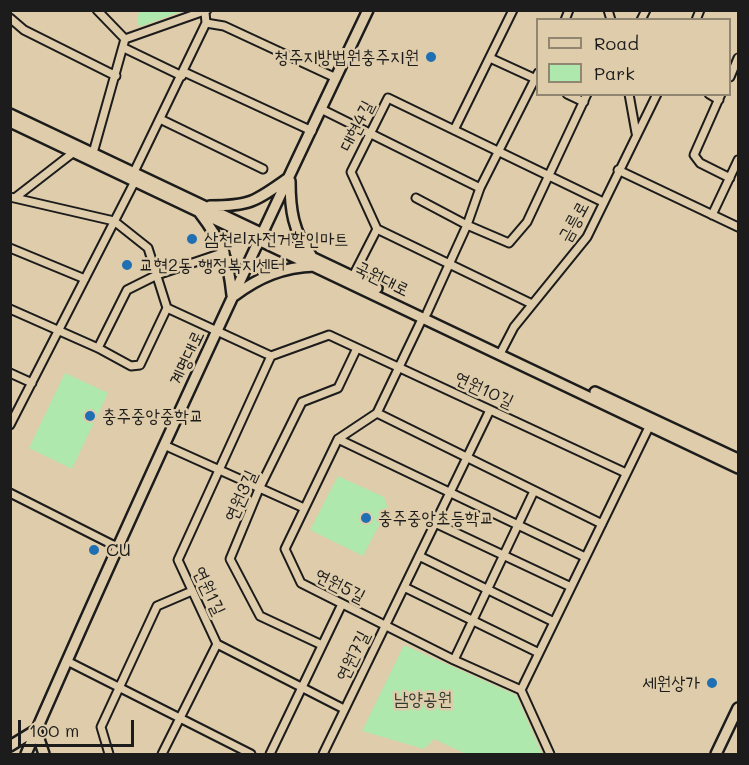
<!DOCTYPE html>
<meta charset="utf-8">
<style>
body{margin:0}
#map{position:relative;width:749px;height:765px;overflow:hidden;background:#deccaa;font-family:Mali,sans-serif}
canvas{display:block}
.frame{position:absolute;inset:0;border:12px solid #1c1c1c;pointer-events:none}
.legend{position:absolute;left:536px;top:18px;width:195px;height:78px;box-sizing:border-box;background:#deccaa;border:2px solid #908671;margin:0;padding:8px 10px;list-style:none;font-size:18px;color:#1c1c1c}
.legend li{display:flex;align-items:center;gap:12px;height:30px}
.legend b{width:30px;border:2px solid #908671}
.scale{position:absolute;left:18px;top:720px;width:116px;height:27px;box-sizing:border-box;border:3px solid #1c1c1c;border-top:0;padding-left:8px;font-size:18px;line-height:21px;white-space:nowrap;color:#1c1c1c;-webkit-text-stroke:4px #deccaa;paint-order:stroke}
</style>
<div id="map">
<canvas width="749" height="765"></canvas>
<div class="frame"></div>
<ul class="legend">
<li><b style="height:8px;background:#deccaa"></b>Road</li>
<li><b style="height:16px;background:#aee8ad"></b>Park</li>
</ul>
<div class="scale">100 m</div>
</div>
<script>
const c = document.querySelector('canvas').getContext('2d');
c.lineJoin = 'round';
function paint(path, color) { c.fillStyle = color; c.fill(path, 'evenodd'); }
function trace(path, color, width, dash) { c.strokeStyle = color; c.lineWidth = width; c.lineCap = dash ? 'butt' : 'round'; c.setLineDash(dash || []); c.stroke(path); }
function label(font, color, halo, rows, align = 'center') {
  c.font = font + ' Mali,"Poor Story",sans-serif'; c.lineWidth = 5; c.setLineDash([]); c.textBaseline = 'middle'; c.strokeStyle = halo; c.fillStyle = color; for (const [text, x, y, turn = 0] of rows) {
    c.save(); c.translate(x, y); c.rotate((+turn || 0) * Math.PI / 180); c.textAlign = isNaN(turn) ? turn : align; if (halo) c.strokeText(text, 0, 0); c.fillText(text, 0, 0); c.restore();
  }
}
paint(new Path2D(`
 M140 11V10L183 11 139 27 137 17Z
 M65 373 108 393 72 469 29 448Z
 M338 476 384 497 388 508 363 556 310 530Z
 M404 645 516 695 542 754H466L434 739 424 749 362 731Z`), '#aee8ad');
const street = new Path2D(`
 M97 10 125 39
 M608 10 611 20
 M10 18 24 30 116 76
 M565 20 569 10
 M641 20 646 10
 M696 20 700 10
 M206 23 224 26 336 78
 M124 48 182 76
 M490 58 538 80
 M184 72 312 131
 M730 77 738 58
 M567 94 584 102
 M629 94 636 133
 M709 94 719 100
 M721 94 694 155 700 163 730 178
 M321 109 480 188
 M160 119 263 169
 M454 130 513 10
 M93 153 125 39 207 10
 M618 170 738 227
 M134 172 206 23 205 12
 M10 197 114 221 148 248 167 308
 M16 197 74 152
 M416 198 467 225 509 243 527 222 587 94
 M712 215 738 160
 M10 248 85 279
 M353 276 377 229
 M532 304 377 229 351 172 388 98 603 202
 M167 308 271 356 329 335 626 473
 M10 309 98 348 131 366 140 365 167 308
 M427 313 467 225 480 188 538 73
 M423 317 377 413 338 439 285 549 301 583 454 660 521 690 550 754
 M98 348 127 290 157 275 225 252
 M500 354 514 327 587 237 657 94
 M271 356 178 560 217 644 344 709
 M10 373 32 383
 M377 413 602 524
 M10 425 135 181
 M338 439 585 557
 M164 445 304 508
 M10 493 117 547
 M435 523 571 587
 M419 556 554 622
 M404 587 539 653
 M322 645 260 616 230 559 259 489 302 402 338 388 357 348
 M454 660 534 491
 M67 661 251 754
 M521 690 650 425
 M109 754 101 727 157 606 192 591
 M162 754 217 644
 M270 754 342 604
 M323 754 490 410`);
const secondary = new Path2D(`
 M10 114 377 288
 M10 122 738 468
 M290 181C290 209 293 232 311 255
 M210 206C249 206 255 202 287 179
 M199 212C222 242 228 257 232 295
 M234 296C259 277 283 267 315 266
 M595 392 738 459
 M36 730 44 754
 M10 746 36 730
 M26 754C135 504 250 257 368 10
 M716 754 738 708`);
trace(street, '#1c1c1c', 11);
trace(secondary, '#1c1c1c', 14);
trace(street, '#deccaa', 7);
trace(secondary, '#deccaa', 9);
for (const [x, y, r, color] of [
 [431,57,6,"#1f6fb2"],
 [192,239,6,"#1f6fb2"],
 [127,265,6,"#1f6fb2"],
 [90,416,6,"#1f6fb2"],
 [366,518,6,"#1f6fb2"],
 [94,550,6,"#1f6fb2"],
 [712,683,6,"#1f6fb2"]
]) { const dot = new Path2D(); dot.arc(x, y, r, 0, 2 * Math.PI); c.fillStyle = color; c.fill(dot); trace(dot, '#deccaa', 2); }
label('18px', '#1c1c1c', '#deccaa', [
 ["청주지방법원충주지원",419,57,"right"],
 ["삼천리자전거할인마트",204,239],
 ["교현2동 행정복지센터",139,265],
 ["충주중앙중학교",102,416],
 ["충주중앙초등학교",378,518],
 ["CU",106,550],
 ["세원상가",700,683,"right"]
], 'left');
label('18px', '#1c1c1c', '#deccaa', [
 ["대현4길",357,126,-63],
 ["금릉로",574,222,-61],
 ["국원대로",382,279,26],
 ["계명대로",187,358,-65],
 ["연원10길",484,390,25],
 ["연원3길",241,496,-66],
 ["연원5길",340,586,27],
 ["연원1길",209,591,65],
 ["연원7길",353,656,-64]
]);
label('18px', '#323b32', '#deccaa', [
 ["남양공원",423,699]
]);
</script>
